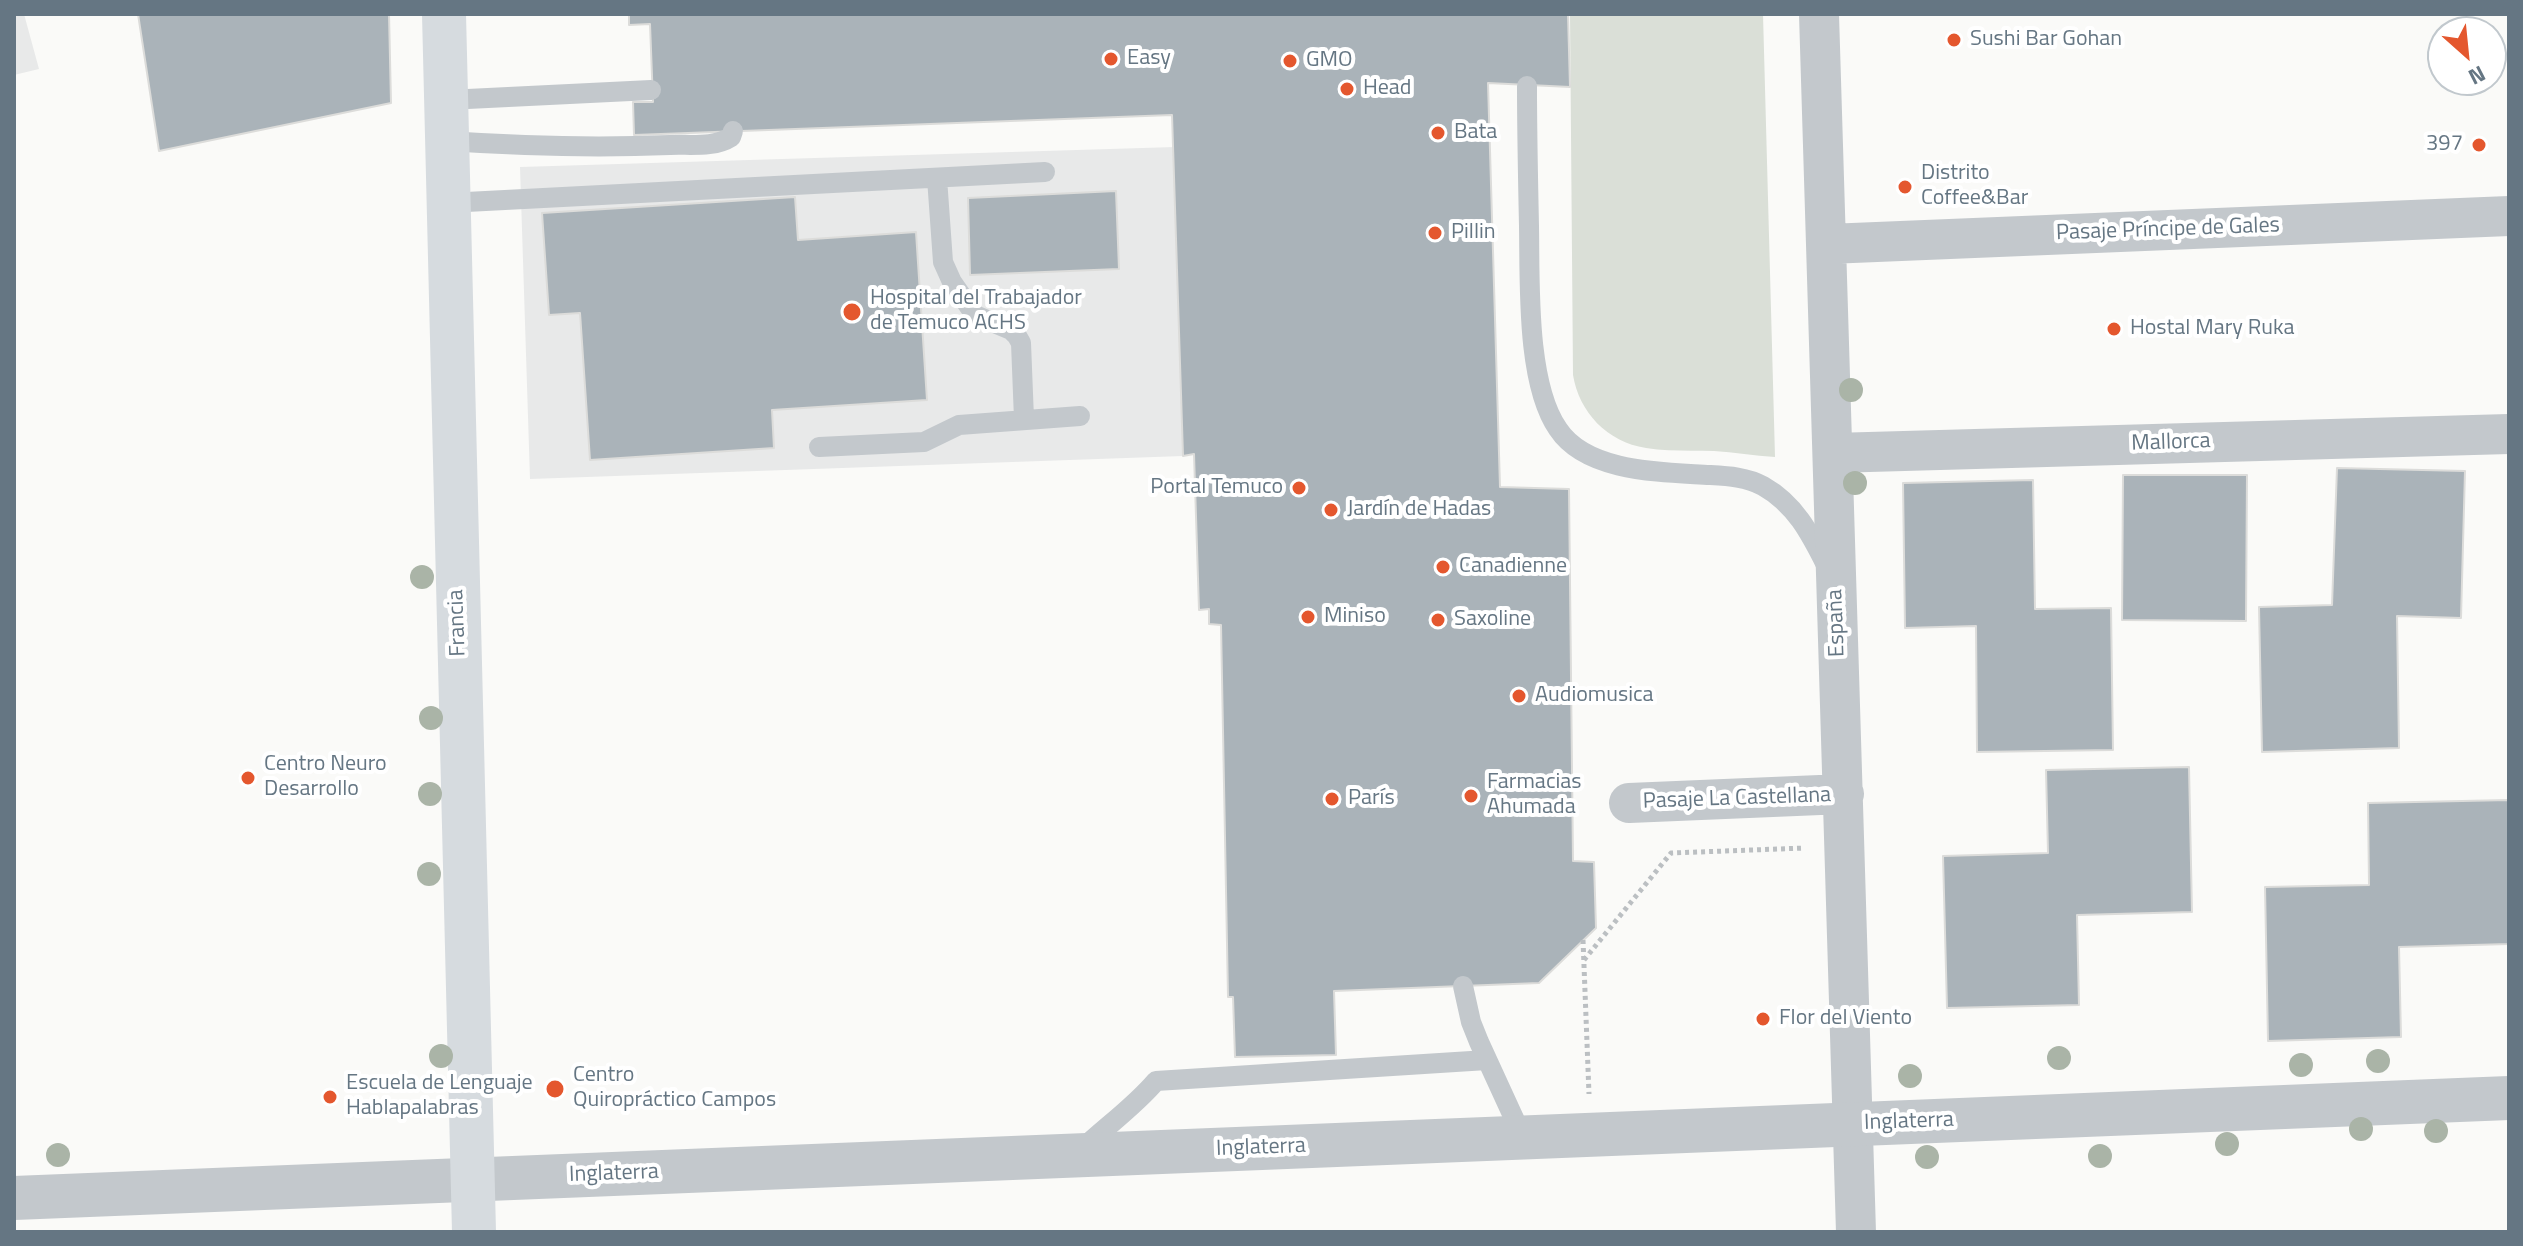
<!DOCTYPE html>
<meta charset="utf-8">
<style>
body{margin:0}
#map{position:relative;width:2523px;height:1246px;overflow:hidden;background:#fafaf8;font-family:"Titillium Web",sans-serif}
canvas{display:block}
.frame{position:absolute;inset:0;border:16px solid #657683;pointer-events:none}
.north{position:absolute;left:2427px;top:16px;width:80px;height:80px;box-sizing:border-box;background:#fff;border:2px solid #c1c8cd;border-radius:50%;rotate:153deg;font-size:22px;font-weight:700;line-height:32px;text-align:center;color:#657683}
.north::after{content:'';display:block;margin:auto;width:28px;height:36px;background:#e4572e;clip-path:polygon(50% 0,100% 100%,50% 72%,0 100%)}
</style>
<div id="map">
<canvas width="2523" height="1246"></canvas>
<div class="frame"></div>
<div class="north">N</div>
</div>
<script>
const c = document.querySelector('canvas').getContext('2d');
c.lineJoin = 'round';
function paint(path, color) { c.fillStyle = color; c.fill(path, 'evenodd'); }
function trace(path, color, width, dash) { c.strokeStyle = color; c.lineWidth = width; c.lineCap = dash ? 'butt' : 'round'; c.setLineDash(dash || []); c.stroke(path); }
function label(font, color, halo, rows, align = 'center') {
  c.font = font + ' "Titillium Web",sans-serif'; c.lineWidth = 8; c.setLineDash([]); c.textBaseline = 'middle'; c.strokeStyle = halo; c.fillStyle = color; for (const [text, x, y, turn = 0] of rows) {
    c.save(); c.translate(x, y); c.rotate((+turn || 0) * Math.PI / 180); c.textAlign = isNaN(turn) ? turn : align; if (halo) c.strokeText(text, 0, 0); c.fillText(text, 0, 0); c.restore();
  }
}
paint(new Path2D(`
 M14 14H24L39 69 14 75Z
 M1175 147 1183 456 530 479 520 167Z`), '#e8e9e9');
paint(new Path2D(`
 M1570 14H1763L1775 457C1754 456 1734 452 1714 451 1692 450 1668 452 1646 448 1607 442 1579 412 1573 375Z`), '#dadfd7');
const building = new Path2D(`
 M138 14H389L391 103 159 151Z
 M629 14H1568L1570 87 1488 83 1500 487 1569 489 1573 861 1594 862 1596 928 1539 983 1334 991 1336 1055 1235 1057 1233 997H1228L1221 625 1209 624V609L1199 610 1194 454 1183 456 1172 115 634 135 633 102H653L650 24 629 25Z
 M1116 191 1119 269 970 275 968 198Z
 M795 197 798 240 916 232 927 400 772 410 774 448 590 460 580 313 549 315 542 213Z
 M2337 468 2465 471 2461 618 2397 616 2399 748 2262 752 2259 607 2332 605Z
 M2123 475H2247L2246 621 2122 620Z
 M2033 480 2035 609 2111 608 2113 750 1977 752 1976 626 1905 628 1903 483Z
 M2189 767 2192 912 2077 915 2079 1005 1947 1008 1943 856 2048 853 2046 770Z
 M2509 800V944L2399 947 2401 1037 2268 1041 2265 887 2369 885 2368 803Z`);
paint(building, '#aab3b9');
trace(building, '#dcdcda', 2);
trace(new Path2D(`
 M1583 940 1589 1094
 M1584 960 1671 853 1805 848`), '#bbbfc2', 5, [4, 4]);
trace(new Path2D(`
 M1527 86C1527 133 1528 180 1529 226 1530 282 1526 383 1558 429 1587 473 1663 472 1710 475 1728 476 1747 477 1763 486 1795 504 1810 533 1826 565
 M447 100 651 90
 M447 141C521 146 596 148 670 145 689 144 714 148 731 137L733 131
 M937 178 943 262 952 282 975 315 1011 330 1017 336 1021 343 1024 419
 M447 203 1045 172
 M819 447 924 442 959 425 1080 416
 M1463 986 1471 1022 1479 1042 1523 1138
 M1080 1151C1105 1127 1133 1108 1156 1081L1487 1060`), '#c3c8cc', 20);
trace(new Path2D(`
 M1819 14 1856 1232
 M1828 244 2509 216
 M1833 453 2509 434
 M1629 803 1844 794`), '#c3c8cc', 40);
trace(new Path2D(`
 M14 1198 2509 1098`), '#c3c8cc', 44);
trace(new Path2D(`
 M444 14 474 1232`), '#d6dbdf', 44);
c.fillStyle = '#aab4a7';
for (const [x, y] of [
 [1851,390],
 [1855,483],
 [422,577],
 [431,718],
 [430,794],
 [429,874],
 [441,1056],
 [2059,1058],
 [2378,1061],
 [2301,1065],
 [1910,1076],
 [2361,1129],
 [2436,1131],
 [2227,1144],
 [58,1155],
 [2100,1156],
 [1927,1157]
]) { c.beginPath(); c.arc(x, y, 12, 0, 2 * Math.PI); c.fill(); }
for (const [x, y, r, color] of [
 [1954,40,8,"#e4572e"],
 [1111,59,8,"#e4572e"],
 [1290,61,8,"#e4572e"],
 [1347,89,8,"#e4572e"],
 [1438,133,8,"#e4572e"],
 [2479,145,8,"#e4572e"],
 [1905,187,8,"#e4572e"],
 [1435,233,8,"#e4572e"],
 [852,312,10,"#e4572e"],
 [2114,329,8,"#e4572e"],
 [1299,488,8,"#e4572e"],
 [1331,510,8,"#e4572e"],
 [1443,567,8,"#e4572e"],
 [1308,617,8,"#e4572e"],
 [1438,620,8,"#e4572e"],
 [1519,696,8,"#e4572e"],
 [248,778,8,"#e4572e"],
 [1471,796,8,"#e4572e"],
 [1332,799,8,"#e4572e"],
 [1763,1019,8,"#e4572e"],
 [555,1089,10,"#e4572e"],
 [330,1097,8,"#e4572e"]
]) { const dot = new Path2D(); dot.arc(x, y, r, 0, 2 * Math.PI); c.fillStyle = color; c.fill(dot); trace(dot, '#fff', 3); }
label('22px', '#657683', '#fff', [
 ["Sushi Bar Gohan",1970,40],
 ["Easy",1127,59],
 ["GMO",1306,61],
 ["Head",1363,89],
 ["Bata",1454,133],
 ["397",2463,145,"right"],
 ["Distrito",1921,174],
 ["Coffee&Bar",1921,199],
 ["Pillin",1451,233],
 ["Hospital del Trabajador",870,299],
 ["de Temuco ACHS",870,324],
 ["Hostal Mary Ruka",2130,329],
 ["Portal Temuco",1283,488,"right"],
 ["Jardín de Hadas",1347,510],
 ["Canadienne",1459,567],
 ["Miniso",1324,617],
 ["Saxoline",1454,620],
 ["Audiomusica",1535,696],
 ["Centro Neuro",264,765],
 ["Desarrollo",264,790],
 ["Farmacias",1487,783],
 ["Ahumada",1487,808],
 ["París",1348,799],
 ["Flor del Viento",1779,1019],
 ["Centro",573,1076],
 ["Quiropráctico Campos",573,1101],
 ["Escuela de Lenguaje",346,1084],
 ["Hablapalabras",346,1109]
], 'left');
label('22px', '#657683', '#fff', [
 ["Pasaje Príncipe de Gales",2168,230,-2],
 ["Mallorca",2171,443,-2],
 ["Francia",458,623,-92],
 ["España",1837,623,-92],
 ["Pasaje La Castellana",1737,799,-2],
 ["Inglaterra",1909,1122,-2],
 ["Inglaterra",1261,1148,-2],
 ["Inglaterra",614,1174,-2]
]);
</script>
